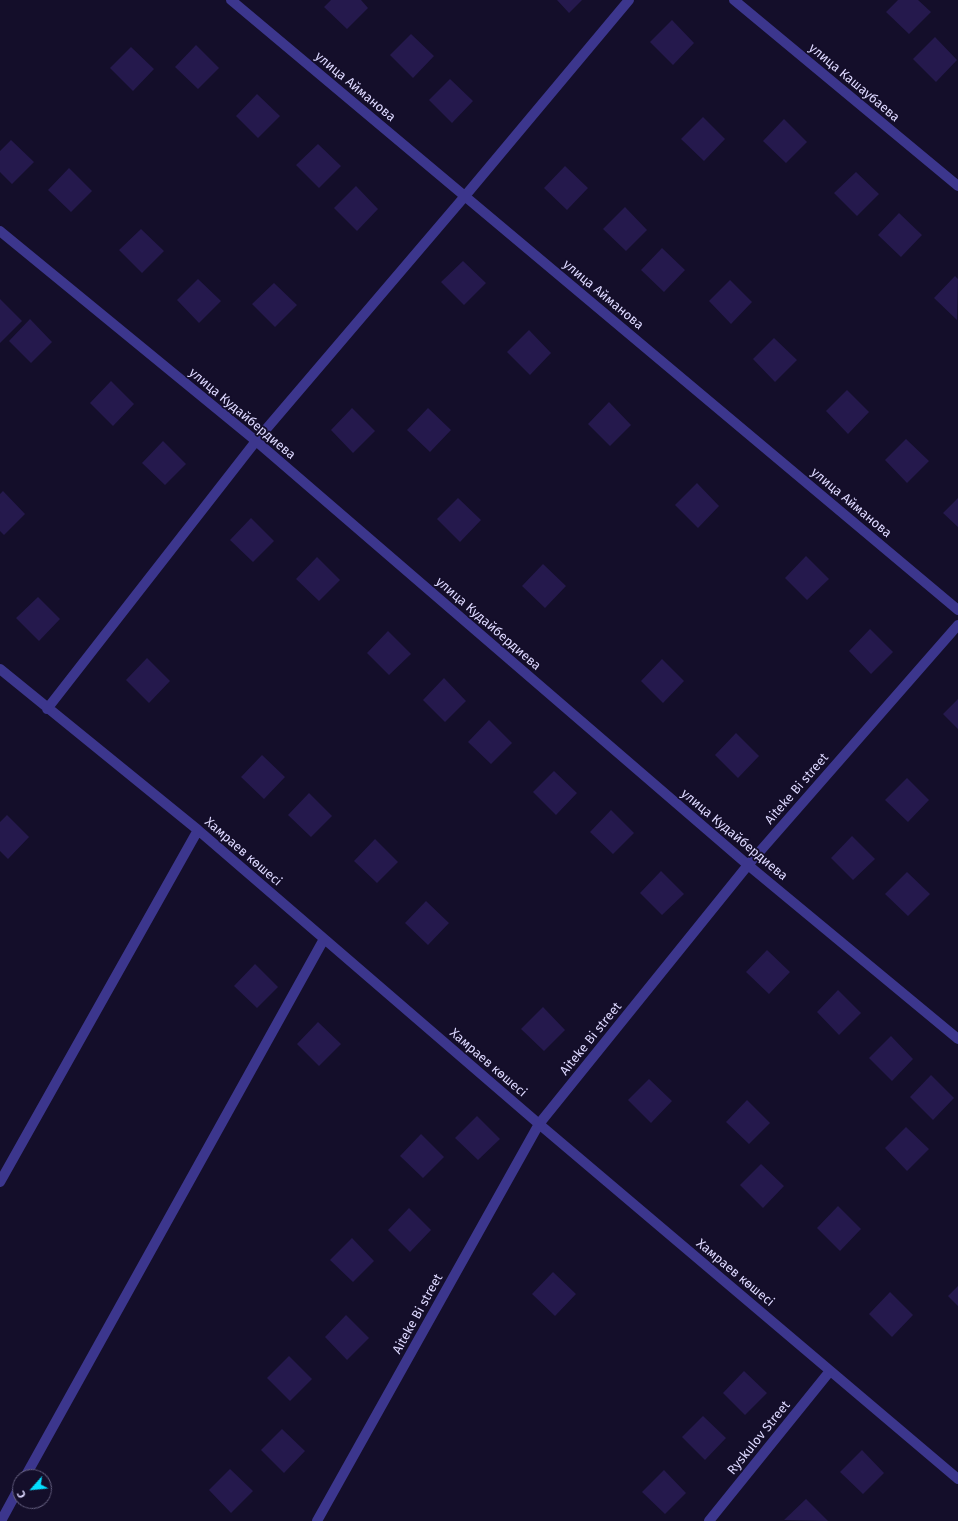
<!DOCTYPE html>
<meta charset="utf-8">
<style>
body{margin:0}
#map{position:relative;width:958px;height:1521px;overflow:hidden;background:#140e2a;font-family:"Fira Sans",sans-serif}
canvas{display:block}
.north{position:absolute;left:12px;top:1469px;width:40px;height:40px;box-sizing:border-box;background:#140e2a;border:1px solid #645f7f;border-radius:50%;rotate:243deg;font-size:11px;font-weight:700;line-height:16px;text-align:center;color:#ddd8ff}
.north::after{content:'';display:block;margin:auto;width:14px;height:18px;background:#04deff;clip-path:polygon(50% 0,100% 100%,50% 72%,0 100%)}
</style>
<div id="map">
<canvas width="958" height="1521"></canvas>
<div class="north">С</div>
</div>
<script>
const c = document.querySelector('canvas').getContext('2d');
c.lineJoin = 'round';
function paint(path, color) { c.fillStyle = color; c.fill(path, 'evenodd'); }
function trace(path, color, width, dash) { c.strokeStyle = color; c.lineWidth = width; c.lineCap = dash ? 'butt' : 'round'; c.setLineDash(dash || []); c.stroke(path); }
function label(font, color, halo, rows, align = 'center') {
  c.font = font + ' "Fira Sans",sans-serif'; c.lineWidth = 3.5; c.setLineDash([]); c.textBaseline = 'middle'; c.strokeStyle = halo; c.fillStyle = color; for (const [text, x, y, turn = 0] of rows) {
    c.save(); c.translate(x, y); c.rotate((+turn || 0) * Math.PI / 180); c.textAlign = isNaN(turn) ? turn : align; if (halo) c.strokeText(text, 0, 0); c.fillText(text, 0, 0); c.restore();
  }
}
paint(new Path2D(`
 M331 0H361L368 8 347 29 324 7Z
 M557 0H582L569 13Z
 M898 0H918L931 12 909 34 886 12Z
 M672 20 694 43 673 65 650 42Z
 M411 34 434 56 413 78 390 55Z
 M935 37 957 60 936 82 913 59Z
 M196 45 219 68 198 89 175 67Z
 M131 47 154 69 133 91 110 68Z
 M450 79 473 101 452 123 429 100Z
 M257 94 280 116 258 138 236 116Z
 M703 117 725 139 704 161 681 139Z
 M784 119 807 142 786 163 763 141Z
 M11 140 34 162 12 184 0 172V151Z
 M318 144 341 166 319 188 296 165Z
 M565 166 588 188 567 210 544 188Z
 M69 168 92 191 71 212 48 190Z
 M856 172 879 194 857 216 834 193Z
 M356 186 378 209 357 231 334 208Z
 M625 207 647 230 626 251 603 229Z
 M899 213 922 235 901 257 878 235Z
 M141 229 164 251 142 273 119 250Z
 M662 248 685 270 664 292 641 270Z
 M463 261 486 283 464 305 441 282Z
 M955 276 958 279 957 320 934 298Z
 M198 279 221 301 199 323 177 300Z
 M730 280 752 302 731 324 709 301Z
 M274 283 297 305 275 327 252 304Z
 M0 299 22 321 0 343Z
 M30 319 52 342 31 363 9 341Z
 M529 330 551 353 530 375 507 352Z
 M774 338 797 360 775 382 753 359Z
 M111 381 134 404 113 426 90 403Z
 M847 390 869 412 848 434 826 411Z
 M609 402 631 425 610 446 588 424Z
 M352 408 375 431 353 453 331 430Z
 M428 408 451 430 430 452 407 430Z
 M906 439 929 461 907 483 885 460Z
 M163 441 186 464 165 485 142 463Z
 M697 483 719 506 698 528 675 505Z
 M3 491 25 514 4 535 0 531V494Z
 M458 498 481 520 460 542 437 519Z
 M958 498V527L943 513Z
 M251 518 274 541 253 562 230 540Z
 M806 556 829 579 807 600 785 578Z
 M317 557 340 580 319 601 296 579Z
 M543 564 566 586 545 608 522 586Z
 M38 597 60 619 39 641 16 618Z
 M870 629 893 652 871 674 849 651Z
 M388 631 411 654 389 675 367 653Z
 M147 658 170 681 149 703 126 680Z
 M662 659 684 681 663 703 641 681Z
 M444 678 466 701 445 722 423 700Z
 M958 699V729L943 714Z
 M489 720 512 743 491 764 468 742Z
 M736 733 759 756 738 778 715 755Z
 M262 755 285 777 264 799 241 777Z
 M554 771 577 793 556 815 533 792Z
 M907 778 929 800 908 822 885 800Z
 M309 793 332 816 311 837 288 815Z
 M611 810 634 833 613 854 590 832Z
 M7 815 29 837 8 859 0 851V822Z
 M852 836 875 859 853 880 831 858Z
 M375 839 398 862 377 883 354 861Z
 M661 871 684 894 662 915 640 893Z
 M907 872 930 894 908 916 885 894Z
 M426 901 449 923 428 945 405 923Z
 M767 950 790 972 769 994 746 972Z
 M255 964 278 987 257 1008 234 986Z
 M838 990 861 1013 839 1035 817 1012Z
 M543 1007 565 1030 544 1051 521 1029Z
 M318 1022 341 1044 319 1066 297 1044Z
 M891 1036 913 1059 892 1081 869 1058Z
 M931 1075 954 1098 933 1120 910 1097Z
 M649 1079 672 1101 651 1123 628 1100Z
 M747 1100 770 1123 749 1144 726 1122Z
 M477 1116 500 1139 478 1160 455 1138Z
 M906 1127 929 1149 907 1171 885 1148Z
 M421 1134 444 1157 423 1178 400 1156Z
 M761 1164 784 1186 763 1208 740 1185Z
 M838 1206 861 1229 840 1251 817 1228Z
 M409 1208 431 1230 410 1252 388 1230Z
 M352 1238 374 1261 353 1282 330 1260Z
 M553 1272 576 1294 555 1316 532 1294Z
 M958 1286V1306L948 1296Z
 M890 1292 913 1315 892 1337 869 1314Z
 M346 1315 369 1338 347 1360 325 1337Z
 M289 1356 312 1379 290 1401 267 1378Z
 M744 1371 767 1393 745 1415 723 1393Z
 M703 1416 726 1438 705 1460 682 1437Z
 M282 1429 305 1451 284 1473 261 1450Z
 M862 1450 884 1473 863 1494 840 1472Z
 M230 1469 253 1491 231 1513 209 1490Z
 M664 1470 686 1493 665 1514 642 1492Z
 M806 1499 828 1521 784 1520Z`), '#25194d');
trace(new Path2D(`
 M231 0 958 610
 M734 0 958 186
 M0 231 256 441 748 865 958 1039
 M0 669 198 830 539 1124 958 1479
 M47 709 256 441 465 196 629 0
 M0 1182 198 830
 M25 1477 324 939
 M1 1521 20 1486
 M317 1521 539 1124 748 865 958 625
 M709 1521 830 1371`), '#3c368d', 10);
label('13px', '#ddd8ff', '#140e2a', [
 ["улица Кашаубаева",854,83,40],
 ["улица Айманова",355,87,40],
 ["улица Айманова",603,295,40],
 ["улица Кудайбердиева",242,414,40],
 ["улица Айманова",851,503,40],
 ["улица Кудайбердиева",488,624,41],
 ["Aiteke Bi street",797,789,-49],
 ["улица Кудайбердиева",734,835,40],
 ["Хамраев көшесі",243,852,41],
 ["Aiteke Bi street",591,1039,-51],
 ["Хамраев көшесі",488,1063,41],
 ["Хамраев көшесі",735,1273,40],
 ["Aiteke Bi street",418,1314,-61],
 ["Ryskulov Street",759,1438,-51]
]);
</script>
